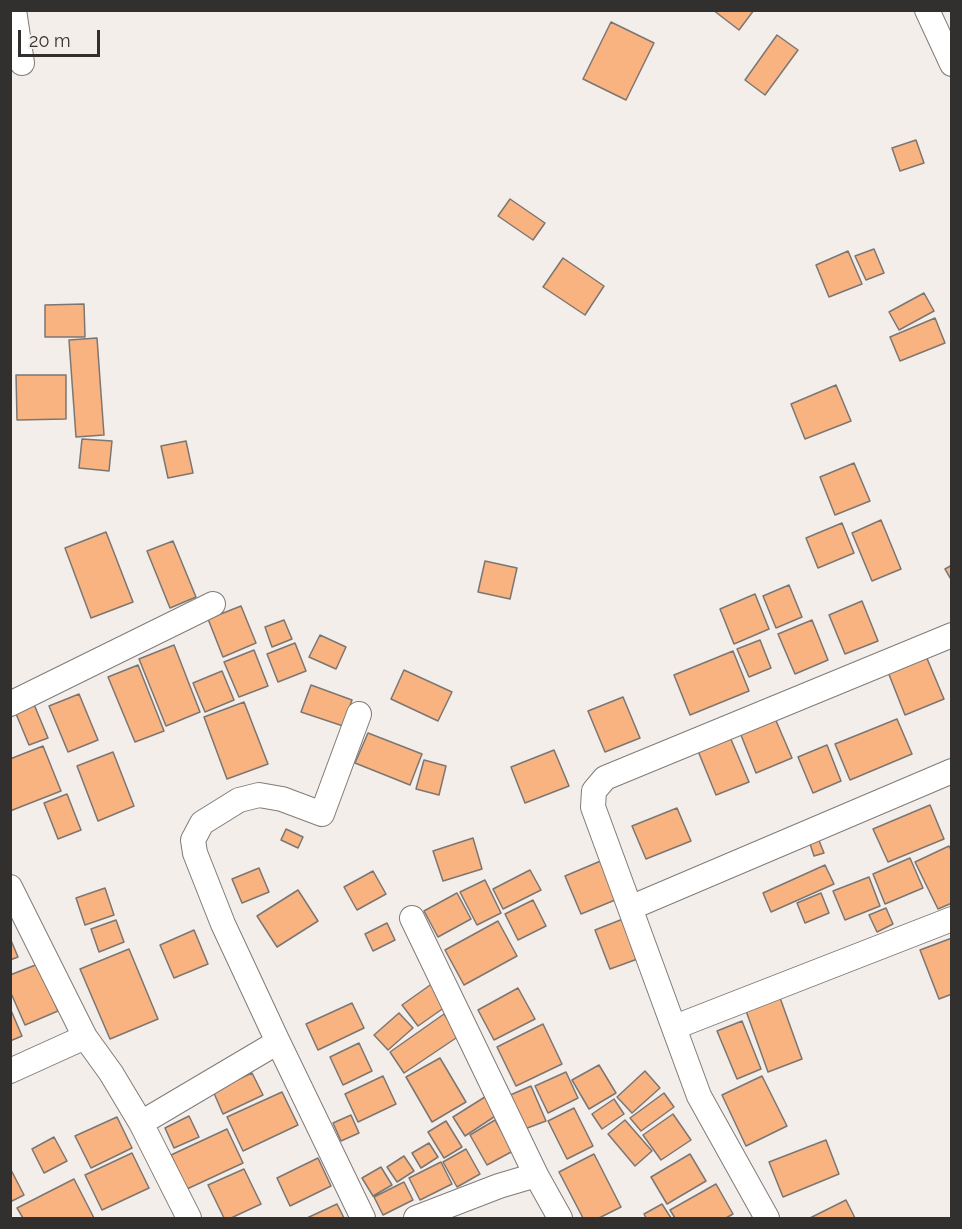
<!DOCTYPE html>
<style>
body{margin:0}
#map{position:relative;width:962px;height:1229px;overflow:hidden;background:#f4eeea;font-family:Raleway,sans-serif}
canvas{display:block}
.frame{position:absolute;inset:0;border:12px solid #32302e;pointer-events:none}
.scale{position:absolute;left:18px;top:30px;width:82px;height:27px;box-sizing:border-box;border:3px solid #32302e;border-top:0;padding-left:8px;font-size:18px;line-height:21px;white-space:nowrap;color:#32302e;-webkit-text-stroke:4px #f4eeea;paint-order:stroke}
</style>
<div id="map">
<canvas width="962" height="1229"></canvas>
<div class="frame"></div>
<div class="scale">20 m</div>
</div>
<script>
const c = document.querySelector('canvas').getContext('2d');
c.lineJoin = 'round';
function paint(path, color) { c.fillStyle = color; c.fill(path, 'evenodd'); }
function trace(path, color, width, dash) { c.strokeStyle = color; c.lineWidth = width; c.lineCap = dash ? 'butt' : 'round'; c.setLineDash(dash || []); c.stroke(path); }
const building = new Path2D(`
 M713 10H754L739 30Z
 M611 22 654 43 626 100 583 79Z
 M777 35 798 50 765 95 745 80Z
 M916 140 924 163 900 171 892 148Z
 M510 199 545 223 533 240 498 216Z
 M874 249 884 273 866 280 855 256Z
 M848 251 862 284 829 297 816 265Z
 M563 258 604 286 585 315 543 287Z
 M924 293 934 311 899 330 889 312Z
 M84 304 85 337H45V305Z
 M935 318 945 343 900 361 890 337Z
 M97 338 104 435 76 437 69 340Z
 M16 375H66V419L17 420Z
 M836 385 851 421 805 439 791 404Z
 M82 439 112 441 109 471 79 468Z
 M186 441 193 473 168 478 161 446Z
 M854 463 870 501 835 515 820 477Z
 M881 520 901 569 872 581 852 533Z
 M842 523 854 553 818 568 806 538Z
 M106 532 133 602 91 618 65 548Z
 M173 541 196 597 170 608 147 551Z
 M485 561 517 568 510 599 478 592Z
 M952 565V581L945 569Z
 M789 585 802 617 776 628 763 596Z
 M755 594 769 629 734 644 720 609Z
 M862 601 878 641 845 654 829 615Z
 M241 606 256 643 223 657 208 619Z
 M284 620 292 639 272 647 265 627Z
 M812 620 828 660 795 674 778 634Z
 M320 635 346 647 336 669 309 657Z
 M760 640 771 668 749 677 737 649Z
 M295 643 306 671 278 682 267 654Z
 M174 645 200 712 166 726 139 659Z
 M254 650 268 686 239 697 224 662Z
 M733 651 749 691 690 715 674 675Z
 M926 656 944 699 905 715 888 672Z
 M138 665 164 731 135 742 108 677Z
 M404 670 452 692 438 721 391 699Z
 M222 671 234 700 205 712 193 683Z
 M311 685 352 700 343 726 301 712Z
 M79 694 98 740 68 752 49 706Z
 M623 697 640 738 605 752 588 711Z
 M33 702 48 738 29 745 14 709Z
 M244 702 268 764 227 779 204 717Z
 M774 716 792 758 756 773 739 730Z
 M897 719 912 754 850 780 835 744Z
 M368 733 422 754 410 785 355 763Z
 M730 737 749 782 716 795 698 751Z
 M827 745 841 781 813 793 798 757Z
 M43 746 61 791 10 811V759Z
 M554 750 569 786 525 803 511 767Z
 M113 752 134 806 98 821 77 766Z
 M424 760 446 766 439 795 416 789Z
 M67 794 81 830 58 839 44 803Z
 M930 805 944 839 888 862 873 829Z
 M677 808 691 841 646 859 632 826Z
 M286 829 303 837 298 848 281 840Z
 M473 838 482 869 443 881 433 851Z
 M818 838 824 853 814 856 809 841Z
 M949 846 952 852V903L938 909 915 862Z
 M910 858 923 888 885 904 873 874Z
 M603 860 620 898 581 914 565 876Z
 M825 865 834 884 771 912 763 893Z
 M259 868 269 892 242 903 232 879Z
 M530 870 541 890 503 909 493 889Z
 M373 871 386 894 357 910 344 887Z
 M869 877 880 906 845 920 833 891Z
 M485 880 501 913 477 925 460 892Z
 M105 888 114 915 85 925 76 898Z
 M298 890 318 921 277 947 257 916Z
 M457 893 471 919 438 937 424 911Z
 M821 893 829 913 805 923 797 903Z
 M533 900 546 926 518 940 505 914Z
 M886 908 893 924 877 932 869 915Z
 M628 917 643 957 610 969 595 930Z
 M116 920 124 942 99 952 91 929Z
 M498 921 517 956 464 985 445 950Z
 M387 923 395 940 373 951 365 934Z
 M194 930 208 964 174 978 160 945Z
 M10 938 18 957 10 960Z
 M952 938V994L939 999 920 950Z
 M129 949 158 1019 110 1039 80 969Z
 M38 964 58 1011 25 1025 10 991V975Z
 M433 983 448 1005 418 1026 402 1005Z
 M518 988 535 1019 494 1040 478 1010Z
 M779 995 802 1059 768 1072 745 1008Z
 M352 1003 364 1028 318 1050 306 1024Z
 M10 1008 22 1036 10 1041Z
 M399 1013 413 1028 388 1050 374 1035Z
 M444 1014 459 1036 404 1073 390 1052Z
 M742 1021 761 1069 737 1079 717 1031Z
 M543 1024 562 1064 516 1086 497 1047Z
 M359 1043 372 1071 343 1085 330 1057Z
 M440 1058 466 1102 432 1122 406 1077Z
 M599 1065 616 1093 589 1109 572 1080Z
 M645 1071 660 1088 632 1113 617 1097Z
 M566 1072 578 1098 548 1113 535 1086Z
 M252 1073 263 1095 223 1114 213 1091Z
 M383 1076 396 1104 358 1122 345 1094Z
 M762 1076 787 1126 746 1146 722 1095Z
 M531 1086 546 1121 522 1130 508 1096Z
 M282 1092 298 1125 243 1151 227 1117Z
 M664 1093 674 1107 641 1131 630 1118Z
 M488 1095 500 1113 465 1136 453 1117Z
 M614 1099 624 1114 602 1129 592 1114Z
 M574 1108 593 1146 567 1159 548 1121Z
 M673 1114 691 1140 661 1160 643 1135Z
 M351 1115 359 1133 341 1141 333 1123Z
 M189 1116 199 1137 174 1148 165 1128Z
 M117 1117 132 1148 91 1168 75 1136Z
 M495 1120 513 1151 487 1165 470 1135Z
 M625 1120 652 1151 635 1166 608 1134Z
 M446 1121 462 1147 444 1158 428 1132Z
 M227 1129 243 1163 187 1189 171 1155Z
 M54 1137 67 1161 44 1173 32 1149Z
 M826 1140 839 1174 783 1197 769 1162Z
 M429 1143 438 1157 421 1168 412 1153Z
 M466 1149 480 1174 457 1187 443 1162Z
 M132 1153 149 1188 102 1210 85 1175Z
 M594 1154 621 1207 599 1218H583L559 1172Z
 M690 1154 706 1181 667 1204 651 1177Z
 M404 1156 414 1171 397 1182 387 1167Z
 M318 1158 331 1186 290 1206 277 1178Z
 M441 1162 452 1184 420 1200 409 1178Z
 M381 1167 392 1185 373 1196 362 1178Z
 M10 1168 24 1195 10 1202Z
 M244 1169 261 1204 231 1218H224L208 1185Z
 M74 1179 94 1218H23L17 1208Z
 M404 1182 413 1200 383 1215 374 1197Z
 M716 1184 733 1214 726 1218H675L670 1210Z
 M846 1200 855 1218H810Z
 M337 1204 344 1218H307Z
 M662 1204 671 1218H646L644 1214Z`);
paint(building, '#f9b380');
trace(building, '#7c7673', 1.5);
const minor = new Path2D(`
 M14 10 22 63
 M927 10 952 64
 M10 704 213 604
 M10 887 85 1037 111 1073 141 1123 189 1218
 M630 908 952 771
 M412 918 536 1175
 M675 1027 952 919
 M278 1042 223 924 195 853 193 840 202 823 239 800 259 795 282 799 322 814 359 714
 M10 1071 85 1037
 M141 1123 278 1042 363 1218
 M416 1218 499 1186 536 1175 560 1218
 M767 1218 699 1096 593 807 594 791 605 778 952 635`);
trace(minor, '#817b77', 26);
trace(minor, '#fff', 24);
</script>
